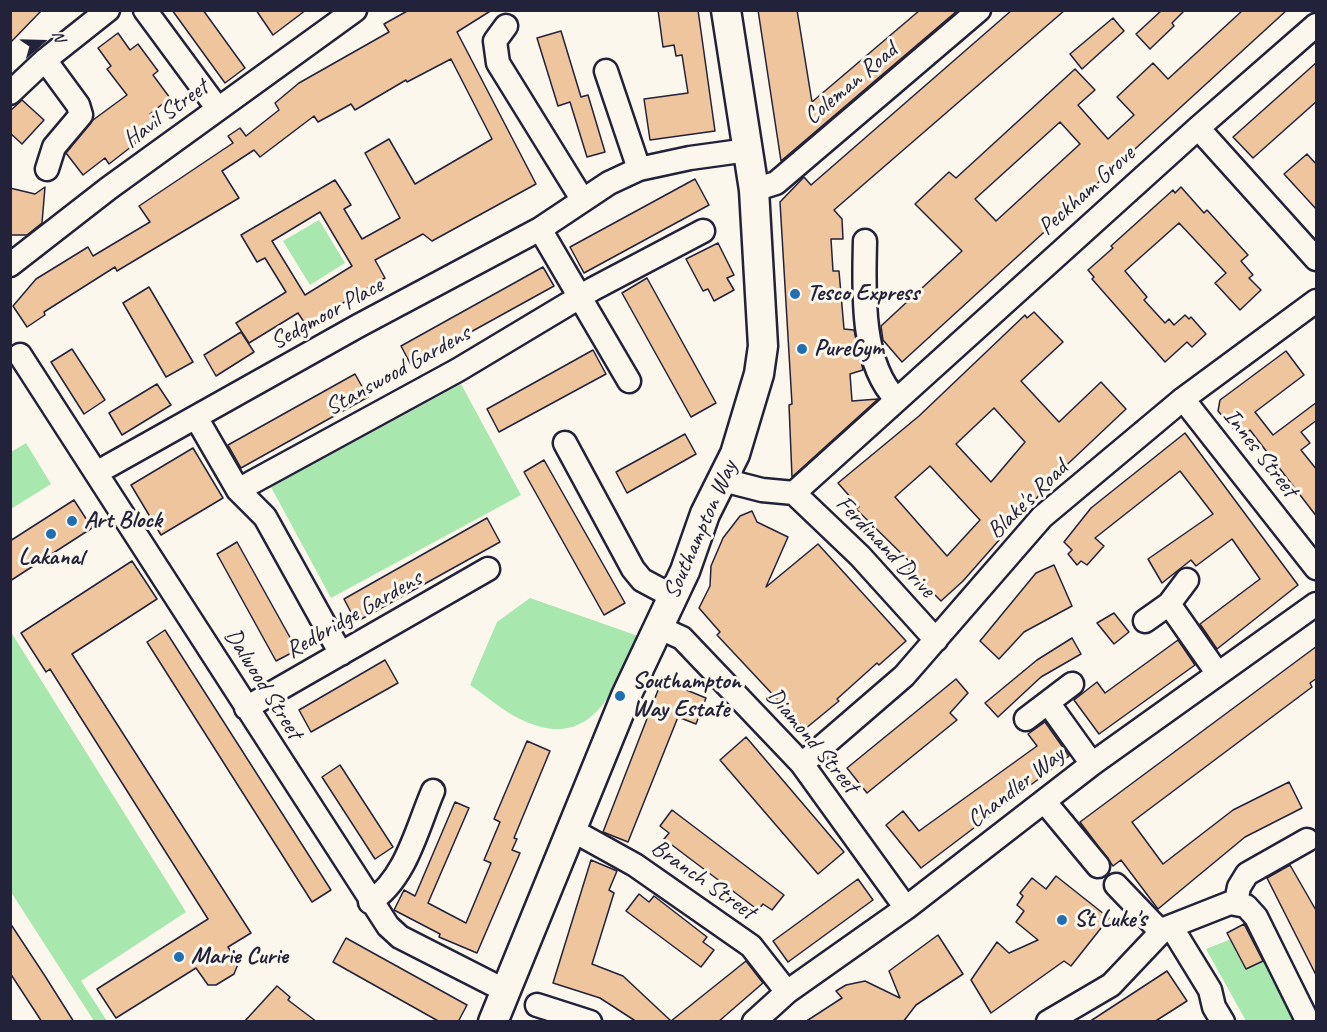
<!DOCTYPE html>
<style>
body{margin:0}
#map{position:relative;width:1327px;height:1032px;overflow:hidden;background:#fbf7ec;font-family:Caveat,sans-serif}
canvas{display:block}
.frame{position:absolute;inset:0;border:12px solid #22223b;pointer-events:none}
.north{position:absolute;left:12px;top:12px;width:60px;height:60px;-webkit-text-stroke:4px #fbf7ec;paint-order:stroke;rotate:70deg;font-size:16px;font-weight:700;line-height:24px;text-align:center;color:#22223b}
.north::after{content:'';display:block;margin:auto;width:21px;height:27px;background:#22223b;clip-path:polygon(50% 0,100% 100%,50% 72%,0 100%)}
</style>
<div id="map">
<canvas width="1327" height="1032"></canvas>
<div class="frame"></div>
<div class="north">N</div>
</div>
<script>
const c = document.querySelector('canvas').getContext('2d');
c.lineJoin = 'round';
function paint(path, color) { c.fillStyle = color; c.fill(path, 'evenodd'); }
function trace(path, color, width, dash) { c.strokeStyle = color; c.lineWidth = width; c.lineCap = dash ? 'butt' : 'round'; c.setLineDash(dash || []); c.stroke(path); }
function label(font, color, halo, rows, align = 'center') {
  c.font = font + ' Caveat,sans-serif'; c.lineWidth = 6; c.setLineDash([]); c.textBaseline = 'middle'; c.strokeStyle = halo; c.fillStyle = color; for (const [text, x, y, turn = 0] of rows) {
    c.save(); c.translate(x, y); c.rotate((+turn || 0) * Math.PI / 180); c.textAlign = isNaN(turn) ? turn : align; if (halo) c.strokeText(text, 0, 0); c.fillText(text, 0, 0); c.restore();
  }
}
paint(new Path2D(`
 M319 220 345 263 310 285 283 241Z
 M461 384 521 495 331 598 271 487Z
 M26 443 51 484 11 509V452Z
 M530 598 638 636C615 691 591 754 520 719 502 710 486 696 470 685L497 622Z
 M11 632 186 912 81 981 107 1021H94L11 892Z
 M1249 932 1293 1021H1246L1206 949Z`), '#a8e7ae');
const building = new Path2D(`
 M10 10H42L10 43Z
 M172 10H203L245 68 225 83Z
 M256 10H306L273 35Z
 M409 10H492L457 32 536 184 432 241 423 234 375 260 385 278 306 325 298 313 249 343 236 323 286 292 265 258 257 262 241 235 335 180 351 205 344 209 362 239 400 218 365 153 389 139 415 184 492 139 451 59 407 82 406 80 355 110 351 104 318 122 314 116 260 157 254 150 222 171 239 198 117 271 115 267 44 312 45 315 27 327 13 306 36 279 88 247 93 256 150 222 139 206 233 143 228 136 240 128 246 136 279 110 275 103 299 83 389 32 384 24ZM320 212 352 266 305 295 272 241Z
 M658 10H698L715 131 650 140 644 99 688 93 682 55 676 56 674 45 663 47Z
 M758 10H797L812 102 920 10H958L781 161Z
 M1012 10H1065L834 210 842 219 843 239H831L833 271H839L844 329 854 330 863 370 850 374 852 401 878 399 792 477 789 405 792 404 780 202 804 177 811 185Z
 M1162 10H1185L1172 23 1174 26 1150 49 1136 34Z
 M1243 10H1287L902 362 883 340 881 326 962 251 915 204 949 172 956 178 1075 69 1095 90 1078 105 1108 139 1134 115 1117 97 1153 63 1168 79ZM1060 122 1080 144 996 221 975 199Z
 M1113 18 1124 31 1082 69 1070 54Z
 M561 31 581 97 588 95 605 152 587 157 570 102 558 106 537 38Z
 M118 33 130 50 138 44 158 71 153 75 170 98 150 114 155 120 131 138 136 143 109 164 105 158 83 175 66 153 93 120 127 95 107 69 111 66 98 48Z
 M1317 62V101L1253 158 1233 137Z
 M22 100 44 120 22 144 10 133V111Z
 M1307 154 1317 165V210L1284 174Z
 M695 179 709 205 584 273 570 247Z
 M45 187 42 223 27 235H10V188L35 194Z
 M1181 187 1204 213 1207 210 1248 255 1241 261 1253 275 1249 278 1261 290 1240 310 1215 283 1226 273 1179 223 1125 271 1147 297 1144 300 1165 323 1169 319 1174 325 1185 315 1189 319 1191 317 1206 334 1192 347 1187 342 1165 362 1092 279 1094 277 1088 270 1113 248 1111 246 1173 190 1175 193Z
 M718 243 734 275 727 278 734 290 714 301 708 289 703 291 686 259Z
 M543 267 554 286 411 365 401 346Z
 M647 278 716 403 691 417 622 293Z
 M149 287 193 362 166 377 123 303Z
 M1034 312 1063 342 1021 381 1059 422 1101 382 1126 409 1055 476 1021 517 1017 513 997 536 1000 539 963 581 941 601 905 565 909 561 856 509 859 507 838 483 919 416 1025 315 1027 318ZM994 408 1025 442 991 482 956 444ZM930 466 980 520 947 556 895 497Z
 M241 332 254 352 216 376 204 355Z
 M72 349 105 400 84 414 51 362Z
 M593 350 606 374 499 432 487 409Z
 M1286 351 1304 375 1255 412 1273 435 1317 402V420L1301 432 1310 443 1301 450 1317 470V517L1250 430 1241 437 1218 411 1220 400Z
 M355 374 368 397 241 468 228 445Z
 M157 384 171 405 122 435 109 413Z
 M1185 433 1298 585 1217 649 1200 624 1260 579 1232 539 1196 566 1191 560 1162 583 1148 559 1213 514 1180 471 1095 538 1104 546 1087 565 1081 561 1077 565 1068 554 1072 550 1064 542 1091 508Z
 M685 434 696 454 627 493 616 472Z
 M193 448 223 498 161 535 131 485Z
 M544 460 625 603 604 615 524 472Z
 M74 500 92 528 10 581V541Z
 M752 511 757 522 788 537 766 587 818 544 906 641 879 665 877 663 837 699 839 701 805 729 717 635 720 632 699 608 710 586 711 566 723 538 740 516Z
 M487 518 500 542 356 622 344 599Z
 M237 542 297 650 276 661 217 554Z
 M132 561 157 599 72 654 251 933 228 947 238 964 234 974 216 985H208L196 968 116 1018 97 989 208 919 50 669 46 672 21 633Z
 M1054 565 1072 606 1024 632 999 659 980 641 1036 573Z
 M1114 613 1129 632 1114 644 1097 623Z
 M165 630 331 890 312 902 147 642Z
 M1072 638 1081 654 1041 677 998 717 985 703 1037 660Z
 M1178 640 1195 665 1099 734 1074 700 1097 682 1105 693Z
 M1317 646V678L1310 683 1312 687 1132 822 1163 864 1233 810 1289 782 1302 808 1245 837 1158 909 1121 860 1113 866 1080 822Z
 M385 660 398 683 311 732 299 710Z
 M956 679 968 693 950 713 957 720 867 793 847 768Z
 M662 680 706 698 696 724 678 717 628 842 603 832Z
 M1045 722 1069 756 921 868 886 825 903 811 919 831 1037 746 1028 734Z
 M746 737 844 852 818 874 720 760Z
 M527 741 550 751 514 838 517 839 512 850 520 853 477 953 439 937 440 934 394 910 404 890 415 896 455 802 469 808 428 903 466 923 491 863 484 860 500 822 494 819Z
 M340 765 393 847 375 859 322 777Z
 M672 810 784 895 772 910 763 904 758 910 664 839 669 833 660 826Z
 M591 860 617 871 609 890 614 893 592 964 623 976 671 1021 746 961 763 983 718 1022H637L600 998 553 983Z
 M1290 865 1317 912V977L1267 878Z
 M1056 876 1109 918 1071 966 1064 961 991 1013 971 980 997 942 1009 953 1038 940 1016 922 1024 911 1017 905 1023 896 1020 893 1032 878 1046 889Z
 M858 879 873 900 788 962 773 941Z
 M639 894 649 902 654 896 707 937 703 942 714 950 701 967 626 911Z
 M10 923 45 976 74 1022H42L10 973Z
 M1244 924 1263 961 1246 969 1227 933Z
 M938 935 963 974 916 1005 903 1022H805L842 998 836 991 846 985 865 981 900 998 889 971Z
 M346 938 467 1005 458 1022H440L333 962Z
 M1167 971 1187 1001 1154 1022H1089Z
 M277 986 290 997 288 1000 317 1022H244Z`);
paint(building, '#eec59d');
trace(building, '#22223b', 1.5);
const minor = new Path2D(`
 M145 10 218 109
 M506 26 495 41 498 63 582 199
 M45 60 78 105 81 115 54 147 47 169
 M606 71 639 169
 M10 93 45 60 108 10
 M1198 128 1316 259
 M754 190 776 183 979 10
 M540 229 629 381
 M865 241C864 289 860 362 896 399
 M10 265 109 188 355 10
 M20 355 388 926 400 937 506 991
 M1183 399 1316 568
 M197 419 238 490 265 517 341 654
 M565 443 633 569 642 580 672 596
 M96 473 358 326 540 229 609 183 639 169 690 158 748 150
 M723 480 762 490 794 493 1198 128 1316 25
 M238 490 458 370 593 289 703 231
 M794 493 860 556 936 640
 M1169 604 1218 674
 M1145 621 1169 604 1187 580
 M658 627 682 638 802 764 906 908
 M1049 704 1092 764
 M246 708 488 569
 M1026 719 1072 684
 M802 764 904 676 1042 517 1183 399 1316 301
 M1044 801 1098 866
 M572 830 635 865 751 946 787 992
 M1116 885 1161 932
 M370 902C406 879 417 828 433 791
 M1236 902 1239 887 1247 874 1307 840
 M1172 928 1210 990 1214 1007 1223 1022
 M537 1005 590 1022
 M754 1022 787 992 906 908 1092 764 1316 604
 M1048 1022 1111 985 1164 929 1230 903 1246 906 1256 917 1308 1022`);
const major = new Path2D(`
 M493 1022 626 696 685 571 705 514 735 454 759 374 763 346 754 190 726 10`);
trace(minor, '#22223b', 27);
trace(major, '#22223b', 33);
trace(minor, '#fbf7ec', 22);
trace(major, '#fbf7ec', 28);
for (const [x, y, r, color] of [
 [795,294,6,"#1f6fb2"],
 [802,349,6,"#1f6fb2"],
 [72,521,6,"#1f6fb2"],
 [51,534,6,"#1f6fb2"],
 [620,696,6,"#1f6fb2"],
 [1062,920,6,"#1f6fb2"],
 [179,957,6,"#1f6fb2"]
]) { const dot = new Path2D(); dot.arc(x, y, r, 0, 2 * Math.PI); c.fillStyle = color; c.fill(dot); trace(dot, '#fbf7ec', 2); }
label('24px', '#22223b', '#fbf7ec', [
 ["Coleman Road",851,84,-40],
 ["Havil Street",166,114,-36],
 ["Peckham Grove",1087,191,-42],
 ["Sedgmoor Place",327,314,-29],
 ["Stanswood Gardens",398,371,-29],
 ["Innes Street",1260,453,52],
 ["Blake's Road",1028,500,-44],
 ["Southampton Way",701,530,-66],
 ["Ferdinand Drive",885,547,46],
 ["Redbridge Gardens",354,615,-30],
 ["Dalwood Street",263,684,58],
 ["Diamond Street",812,741,50],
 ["Chandler Way",1016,788,-38],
 ["Branch Street",703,880,35]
]);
label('bold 24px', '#22223b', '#fbf7ec', [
 ["Tesco Express",807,294],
 ["PureGym",814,349],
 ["Art Block",84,521],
 ["Lakanal",51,558,"center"],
 ["Southampton",632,682],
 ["Way Estate",632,710],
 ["St Luke's",1074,920],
 ["Marie Curie",191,957]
], 'left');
</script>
